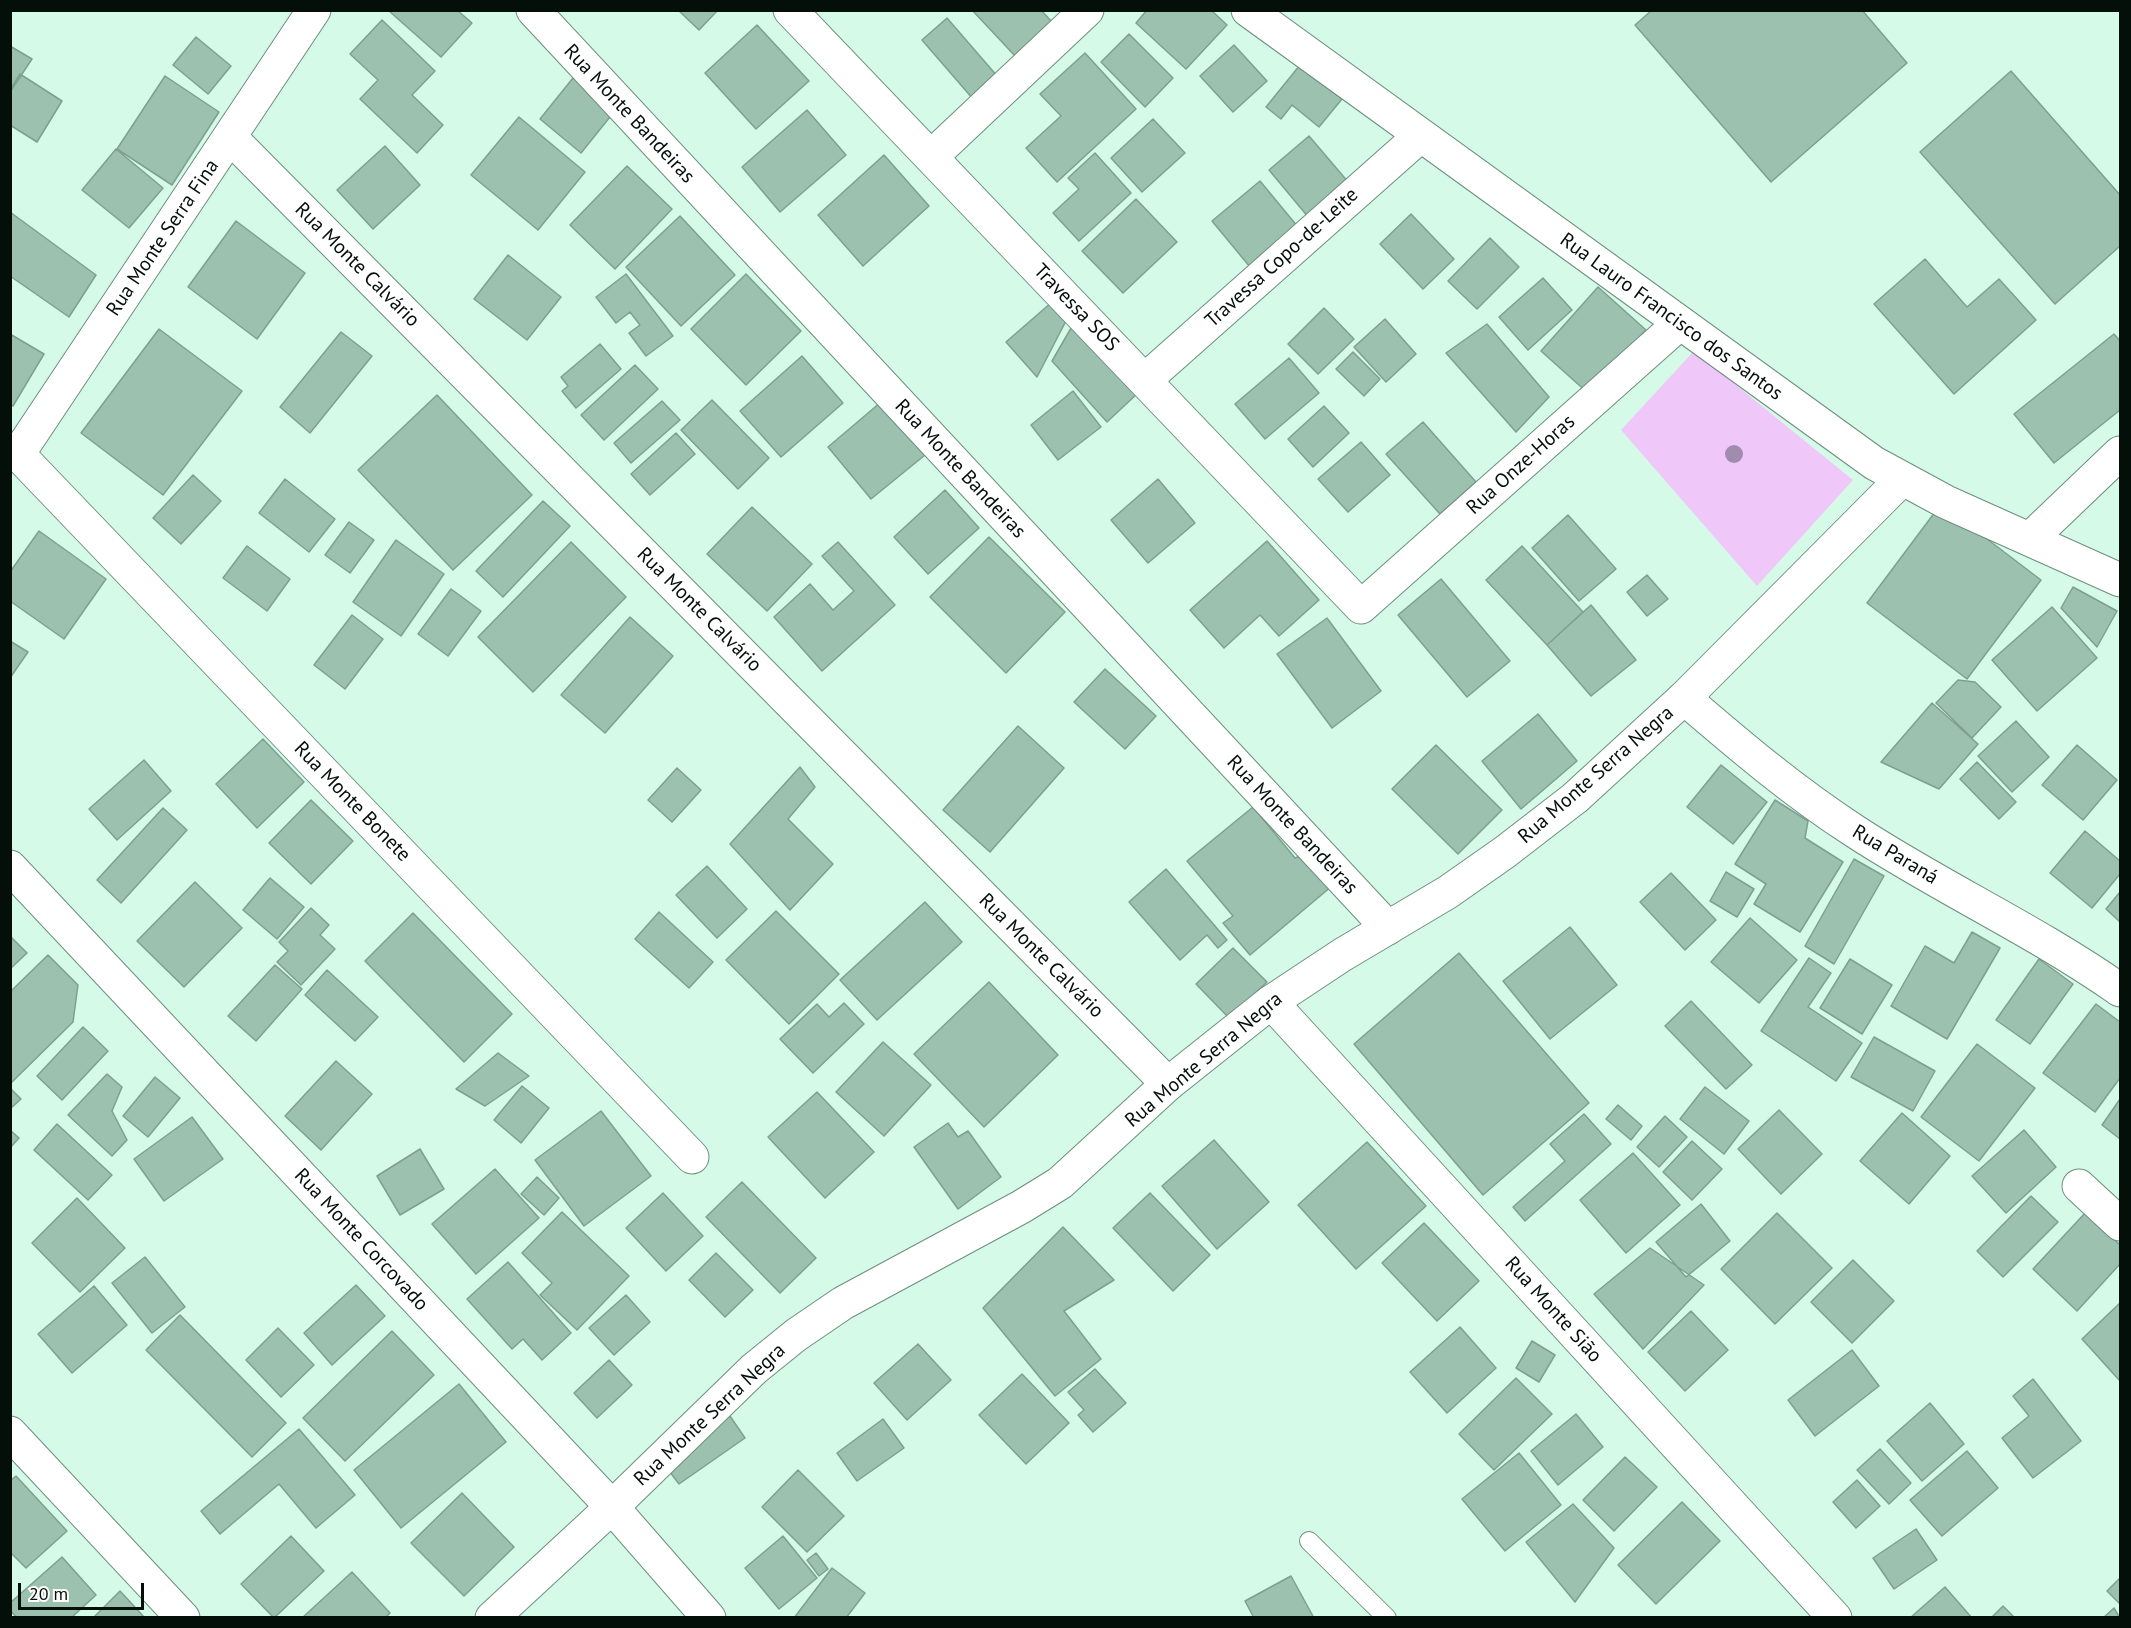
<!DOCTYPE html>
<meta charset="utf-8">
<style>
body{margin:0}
#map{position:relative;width:2131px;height:1628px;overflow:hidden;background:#d5fbe8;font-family:"PT Sans",sans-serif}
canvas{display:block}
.frame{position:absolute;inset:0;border:12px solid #040f0a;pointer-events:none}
.scale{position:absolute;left:18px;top:1583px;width:126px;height:27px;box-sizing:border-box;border:3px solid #040f0a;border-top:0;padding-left:8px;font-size:18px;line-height:21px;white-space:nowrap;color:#040f0a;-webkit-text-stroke:4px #fff;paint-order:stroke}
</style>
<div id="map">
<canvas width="2131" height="1628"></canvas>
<div class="frame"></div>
<div class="scale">20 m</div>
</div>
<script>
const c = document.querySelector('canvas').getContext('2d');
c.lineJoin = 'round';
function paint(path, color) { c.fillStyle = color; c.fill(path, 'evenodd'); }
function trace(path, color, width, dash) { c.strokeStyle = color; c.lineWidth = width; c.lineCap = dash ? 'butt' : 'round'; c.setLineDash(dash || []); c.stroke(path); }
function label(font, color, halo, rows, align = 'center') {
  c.font = font + ' "PT Sans",sans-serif'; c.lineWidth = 4.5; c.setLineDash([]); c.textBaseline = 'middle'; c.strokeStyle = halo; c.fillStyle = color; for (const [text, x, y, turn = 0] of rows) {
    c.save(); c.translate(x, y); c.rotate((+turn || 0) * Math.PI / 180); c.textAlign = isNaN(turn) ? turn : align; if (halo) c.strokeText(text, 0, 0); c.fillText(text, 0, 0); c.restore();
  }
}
paint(new Path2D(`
 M1694 351 1853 480 1757 586 1621 430Z`), '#efc7f8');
const building = new Path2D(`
 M457 10 472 23 441 57 389 11Z
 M678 10H718L699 30Z
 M972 10H1041L1053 23 1016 57Z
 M1147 10H1211L1227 25 1186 69 1136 23Z
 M1652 10H1862L1907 63 1771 182 1635 25Z
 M947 18 998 77 973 99 922 40Z
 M382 20 435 71 412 95 443 125 417 153 360 99 378 80 350 54Z
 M757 25 809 81 756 129 705 73Z
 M1129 34 1173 78 1145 107 1101 62Z
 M196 37 231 66 208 94 173 65Z
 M1234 45 1267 81 1233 112 1200 76Z
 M10 46 32 59 10 92Z
 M1085 53 1136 109 1057 182 1026 148 1061 116 1040 94Z
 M1300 65 1342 99 1319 127 1292 105 1281 119 1266 107Z
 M2011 71 2120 195V246L2055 304 1920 152Z
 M20 74 62 101 37 142 10 125V90Z
 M165 76 219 112 172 185 117 149Z
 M573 78 614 112 581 153 540 119Z
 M807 110 846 155 780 212 742 167Z
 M519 117 585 172 538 230 471 175Z
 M1153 119 1185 153 1142 192 1111 158Z
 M1309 136 1349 183 1309 218 1269 170Z
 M385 146 420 185 373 229 337 190Z
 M116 149 163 188 129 228 82 190Z
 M1095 153 1131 193 1079 241 1053 213 1079 189 1068 178Z
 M884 155 929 206 863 266 818 215Z
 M627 166 672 209 615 269 570 225Z
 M1260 181 1298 227 1250 267 1212 221Z
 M1136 199 1177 242 1123 293 1082 251Z
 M10 212 96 275 69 317 10 276Z
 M1411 214 1454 259 1423 289 1380 244Z
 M680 216 735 275 681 326 626 267Z
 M236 221 305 273 257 339 188 287Z
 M1490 238 1519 267 1477 309 1448 281Z
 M508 255 561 297 527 340 474 299Z
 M1925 259 1967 307 1999 279 2036 320 1954 394 1874 304Z
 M626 274 673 336 646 356 629 333 640 325 630 312 616 323 596 297Z
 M746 274 801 331 746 385 691 329Z
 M1543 278 1572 310 1528 350 1499 317Z
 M1598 287 1646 330 1589 394 1541 351Z
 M1052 302 1067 319 1037 377 1006 342Z
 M1324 308 1354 339 1318 374 1288 344Z
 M1385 319 1416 354 1386 382 1354 347Z
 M1074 323 1138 393 1107 422 1052 361Z
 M1487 324 1549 397 1516 432 1446 353Z
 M159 329 242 391 163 495 81 433Z
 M341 332 372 356 310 433 280 407Z
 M10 334 44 354 13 406 10 404Z
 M2114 334 2120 341V410L2054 463 2014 414Z
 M600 344 621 369 576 408 562 391 568 386 561 377Z
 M1353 352 1380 379 1364 396 1336 369Z
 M802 356 843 403 781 457 740 411Z
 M1289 358 1319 393 1265 439 1235 404Z
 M635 365 658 389 604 440 581 415Z
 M1073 391 1101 427 1058 460 1031 425Z
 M437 395 532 495 453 570 358 470Z
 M712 400 769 458 738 489 681 430Z
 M662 401 680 420 631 463 614 443Z
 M881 402 925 455 871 499 828 447Z
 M1324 406 1349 433 1313 467 1288 439Z
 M1423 422 1476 482 1440 514 1386 454Z
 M676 433 695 454 650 495 631 474Z
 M1361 442 1390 475 1348 512 1318 479Z
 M193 475 221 501 181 544 153 518Z
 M285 479 335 519 309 552 259 513Z
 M1158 479 1195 523 1148 563 1111 520Z
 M945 490 979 528 928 574 894 537Z
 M543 501 570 526 503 597 476 571Z
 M1941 504 2041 580 1967 679 1867 603Z
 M752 507 812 564 767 611 707 554Z
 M1568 515 1616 569 1579 601 1532 548Z
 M349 522 374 540 350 573 325 555Z
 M39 531 106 579 64 639 10 601V572Z
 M989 537 1065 612 1006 673 930 597Z
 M396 540 444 574 401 636 353 602Z
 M1267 541 1319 600 1279 636 1260 615 1224 648 1190 610Z
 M571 542 626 597 533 692 478 637Z
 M838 542 895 605 822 671 774 617 810 584 833 610 854 591 822 556Z
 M247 546 290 579 267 611 223 578Z
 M1522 546 1583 612 1547 645 1486 580Z
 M1647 575 1668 599 1647 616 1627 592Z
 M1441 579 1510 661 1467 697 1398 615Z
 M2073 587 2117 611 2097 647 2061 608Z
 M451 589 481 611 448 656 418 634Z
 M1591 605 1636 660 1591 696 1547 645Z
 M2052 607 2097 658 2037 711 1992 660Z
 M352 615 383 639 345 689 314 665Z
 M630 617 673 656 605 733 561 695Z
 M1327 618 1381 691 1332 728 1277 654Z
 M10 641 28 652 10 678Z
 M1105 669 1156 716 1125 749 1074 702Z
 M1958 680 1975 682 2001 707 1972 738 1936 703Z
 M1932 703 1978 744 1939 789 1881 762Z
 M1538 714 1577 761 1521 809 1482 761Z
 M2016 721 2049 757 2012 792 1978 756Z
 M1018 726 1064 768 990 852 943 810Z
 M263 739 304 782 257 828 216 784Z
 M1436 745 1502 810 1458 854 1392 789Z
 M2077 745 2117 780 2083 820 2042 785Z
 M144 760 171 791 117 840 89 809Z
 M1977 762 2016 802 1999 819 1960 779Z
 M1721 765 1767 802 1733 844 1687 807Z
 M800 767 815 787 788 819 833 864 790 910 730 844Z
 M677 768 701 790 672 822 648 800Z
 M311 800 353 841 311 884 269 843Z
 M1775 800 1808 821 1805 838 1843 862 1800 932 1754 904 1766 884 1735 864Z
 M1253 807 1295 858 1305 854 1332 886 1250 955 1223 923 1233 916 1187 861Z
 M163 808 187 830 121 903 97 880Z
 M2085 831 2120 861V874L2092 908 2050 873Z
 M1854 859 1884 876 1834 964 1805 946Z
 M707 866 747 909 717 938 676 895Z
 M1166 869 1227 940 1218 948 1207 935 1180 960 1129 902Z
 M1726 872 1754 889 1737 917 1710 901Z
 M1671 873 1716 920 1685 950 1640 902Z
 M270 878 304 907 277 939 243 910Z
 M195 882 242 928 184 987 137 941Z
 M2120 892V922L2106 909Z
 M925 902 962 942 877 1020 840 980Z
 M311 908 329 925 320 935 335 949 301 985 277 962 288 951 279 942Z
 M776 911 839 974 789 1024 726 960Z
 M659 912 713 962 689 988 635 939Z
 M413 913 512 1014 464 1062 365 961Z
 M1750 918 1797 960 1759 1003 1711 962Z
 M1570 927 1617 985 1550 1039 1503 981Z
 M1972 932 2000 948 1947 1039 1891 1006 1925 946 1954 963Z
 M10 936 27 953 10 969Z
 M1233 948 1267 982 1229 1018 1196 984Z
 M1459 953 1589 1103 1483 1195 1354 1044Z
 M48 955 78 985 73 1022 10 1084V992Z
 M1809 958 1831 973 1808 1007 1862 1043 1836 1081 1761 1031Z
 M1850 959 1892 985 1862 1034 1820 1008Z
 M2039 959 2073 984 2030 1044 1996 1020Z
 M275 965 302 989 256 1041 228 1016Z
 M327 970 378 1017 355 1041 305 995Z
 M989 982 1058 1055 984 1127 914 1054Z
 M1691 1001 1752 1065 1726 1089 1665 1026Z
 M844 1003 864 1024 813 1073 780 1039 817 1004 829 1017Z
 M2096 1004 2120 1022V1078L2095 1112 2043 1073Z
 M83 1027 108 1051 62 1100 37 1076Z
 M1874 1037 1935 1071 1913 1111 1851 1077Z
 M883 1042 931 1085 884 1136 836 1092Z
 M1977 1044 2035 1088 1979 1161 1921 1117Z
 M498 1053 529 1076 485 1106 456 1089Z
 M336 1061 372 1094 321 1150 285 1116Z
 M107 1074 122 1087 112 1111 127 1140 112 1156 68 1115Z
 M155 1077 180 1098 148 1137 123 1116Z
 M522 1086 549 1108 521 1143 494 1120Z
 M1705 1087 1749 1121 1724 1154 1680 1119Z
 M10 1088 21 1099 10 1109Z
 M817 1092 874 1152 825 1198 768 1137Z
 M2120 1099V1139L2102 1125Z
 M1618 1105 1642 1126 1631 1140 1606 1119Z
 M1779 1110 1822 1154 1781 1194 1738 1149Z
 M601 1111 651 1176 584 1226 535 1160Z
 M1902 1113 1950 1156 1909 1204 1860 1161Z
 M1584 1114 1611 1144 1525 1221 1513 1207 1565 1161 1550 1144Z
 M1665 1116 1687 1137 1659 1167 1637 1147Z
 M192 1117 223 1159 164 1201 134 1159Z
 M948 1123 958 1137 968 1131 1001 1177 958 1209 914 1147Z
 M57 1124 112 1175 88 1200 34 1150Z
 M10 1130 19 1138 10 1148Z
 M2024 1130 2056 1167 2006 1213 1972 1176Z
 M1214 1140 1269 1202 1217 1249 1162 1186Z
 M1692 1141 1722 1169 1692 1200 1663 1172Z
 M1367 1142 1426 1206 1356 1269 1298 1205Z
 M420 1149 444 1189 400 1215 377 1176Z
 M1633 1153 1680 1205 1626 1253 1580 1200Z
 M495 1169 539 1218 476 1274 432 1224Z
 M537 1177 559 1198 544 1215 521 1194Z
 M742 1182 816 1258 780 1293 706 1217Z
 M663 1193 703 1236 666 1271 626 1228Z
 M1150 1193 1210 1255 1173 1291 1113 1228Z
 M2031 1196 2058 1222 2003 1277 1977 1251Z
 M77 1198 125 1248 80 1292 32 1243Z
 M1701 1204 1730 1241 1686 1277 1656 1242Z
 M562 1212 629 1276 577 1330 540 1295 552 1283 522 1253Z
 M2086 1212 2120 1245V1264L2077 1311 2033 1269Z
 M1777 1213 1832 1268 1775 1324 1721 1269Z
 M1424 1223 1479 1281 1437 1321 1382 1263Z
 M1063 1227 1114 1280 1064 1311 1101 1359 1055 1396 983 1308Z
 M1650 1248 1704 1285 1643 1349 1594 1294Z
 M716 1253 753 1290 725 1317 689 1280Z
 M145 1257 185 1307 152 1333 112 1283Z
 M1853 1260 1894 1301 1852 1343 1811 1302Z
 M508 1262 571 1333 542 1360 523 1339 512 1349 467 1299Z
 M356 1285 385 1316 332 1365 304 1333Z
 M94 1286 127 1325 72 1373 38 1334Z
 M626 1295 650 1322 614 1355 589 1328Z
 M2120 1303V1381L2082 1339Z
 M1691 1311 1728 1350 1685 1391 1648 1352Z
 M180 1315 286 1423 252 1457 146 1350Z
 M1460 1327 1496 1368 1447 1413 1410 1372Z
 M278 1328 314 1365 281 1397 246 1360Z
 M392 1331 434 1375 345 1461 303 1418Z
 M1532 1341 1555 1355 1539 1382 1516 1368Z
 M918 1344 951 1380 907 1420 874 1383Z
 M1852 1350 1879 1386 1815 1436 1788 1400Z
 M609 1360 632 1385 597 1418 574 1393Z
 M1095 1369 1126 1403 1093 1432 1078 1415 1084 1410 1068 1392Z
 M1022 1374 1069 1423 1026 1464 979 1415Z
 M1516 1378 1552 1414 1494 1470 1459 1434Z
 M2033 1379 2081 1441 2033 1478 2002 1438 2029 1416 2013 1396Z
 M459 1384 506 1442 401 1528 354 1470Z
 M1930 1403 1964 1444 1922 1481 1887 1441Z
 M1576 1414 1603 1447 1558 1485 1531 1451Z
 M730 1416 745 1438 679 1484 663 1463Z
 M883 1419 904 1448 857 1481 837 1453Z
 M299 1429 355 1495 316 1528 279 1484 220 1534 201 1511Z
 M1880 1449 1911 1483 1889 1504 1857 1470Z
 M1967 1451 1998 1488 1942 1536 1910 1500Z
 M1519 1453 1561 1505 1505 1551 1462 1499Z
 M1625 1457 1657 1487 1614 1531 1583 1500Z
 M798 1470 844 1516 807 1552 762 1507Z
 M16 1476 67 1531 26 1568 10 1552V1481Z
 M1857 1480 1880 1506 1856 1528 1833 1502Z
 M462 1493 514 1547 464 1596 411 1543Z
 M1682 1502 1720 1541 1656 1604 1618 1565Z
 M1573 1504 1614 1548 1575 1602 1526 1542Z
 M1916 1529 1937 1560 1894 1589 1873 1558Z
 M291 1536 324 1571 274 1618 241 1584Z
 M783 1536 817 1578 779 1609 745 1568Z
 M816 1553 828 1569 819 1576 807 1560Z
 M62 1557 96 1595 71 1618H17L10 1610V1603Z
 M832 1568 865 1593 846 1618H794Z
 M352 1572 390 1613 385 1618H302Z
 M1291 1576 1314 1618H1254L1245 1601Z
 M2120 1578V1604L2107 1591Z
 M1945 1587 1972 1618H1910Z
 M120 1591 145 1618H93Z
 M2003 1606 2015 1618H1991Z
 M2114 1608 2120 1618H2103Z`);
paint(building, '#9dc1af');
trace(building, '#7da08f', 1.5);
const service = new Path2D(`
 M1309 1541 1387 1618`);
const minor = new Path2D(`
 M533 10 1388 928
 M790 10 1361 607 1680 323
 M230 137 1168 1084
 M931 157 1087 10
 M1145 380 1420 136
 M18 454 692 1157
 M2030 539 2120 453
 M1684 698C1740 746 1794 792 1856 832 1942 888 2036 931 2120 990
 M10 867 612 1507 709 1618
 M1271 1002 1835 1618
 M2079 1186 2120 1224
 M10 1433 183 1618`);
const tertiary = new Path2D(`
 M1248 10 1874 463 1946 502 2120 580
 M492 1618 612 1507 754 1369 796 1335 843 1303 1021 1207 1060 1183 1168 1084 1271 1002 1342 955 1448 892 1505 852 1575 798 1684 698 1901 480`);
const secondary = new Path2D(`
 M10 449 18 454 314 10`);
trace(service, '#6c8f7e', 20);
trace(minor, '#6c8f7e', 35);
trace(tertiary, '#6c8f7e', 35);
trace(secondary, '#6c8f7e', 35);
trace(service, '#fff', 18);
trace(minor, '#fff', 33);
trace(tertiary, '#fff', 33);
trace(secondary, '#fff', 33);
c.fillStyle = '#9f8caf';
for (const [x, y] of [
 [1734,454]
]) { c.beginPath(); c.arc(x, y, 9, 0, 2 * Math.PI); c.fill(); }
label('20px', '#040f0a', '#fff', [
 ["Rua Monte Bandeiras",629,114,47],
 ["Rua Monte Serra Fina",163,238,-56],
 ["Travessa Copo-de-Leite",1282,258,-42],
 ["Rua Monte Calvário",357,265,45],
 ["Travessa SOS",1076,308,46],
 ["Rua Lauro Francisco dos Santos",1671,317,36],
 ["Rua Onze-Horas",1521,465,-42],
 ["Rua Monte Bandeiras",960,469,47],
 ["Rua Monte Calvário",699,610,45],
 ["Rua Monte Serra Negra",1596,775,-41],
 ["Rua Monte Bonete",352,802,46],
 ["Rua Monte Bandeiras",1292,825,47],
 ["Rua Paraná",1895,855,31],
 ["Rua Monte Calvário",1041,956,45],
 ["Rua Monte Serra Negra",1204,1060,-40],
 ["Rua Monte Corcovado",361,1240,47],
 ["Rua Monte Sião",1553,1310,48],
 ["Rua Monte Serra Negra",710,1415,-43]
]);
</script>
